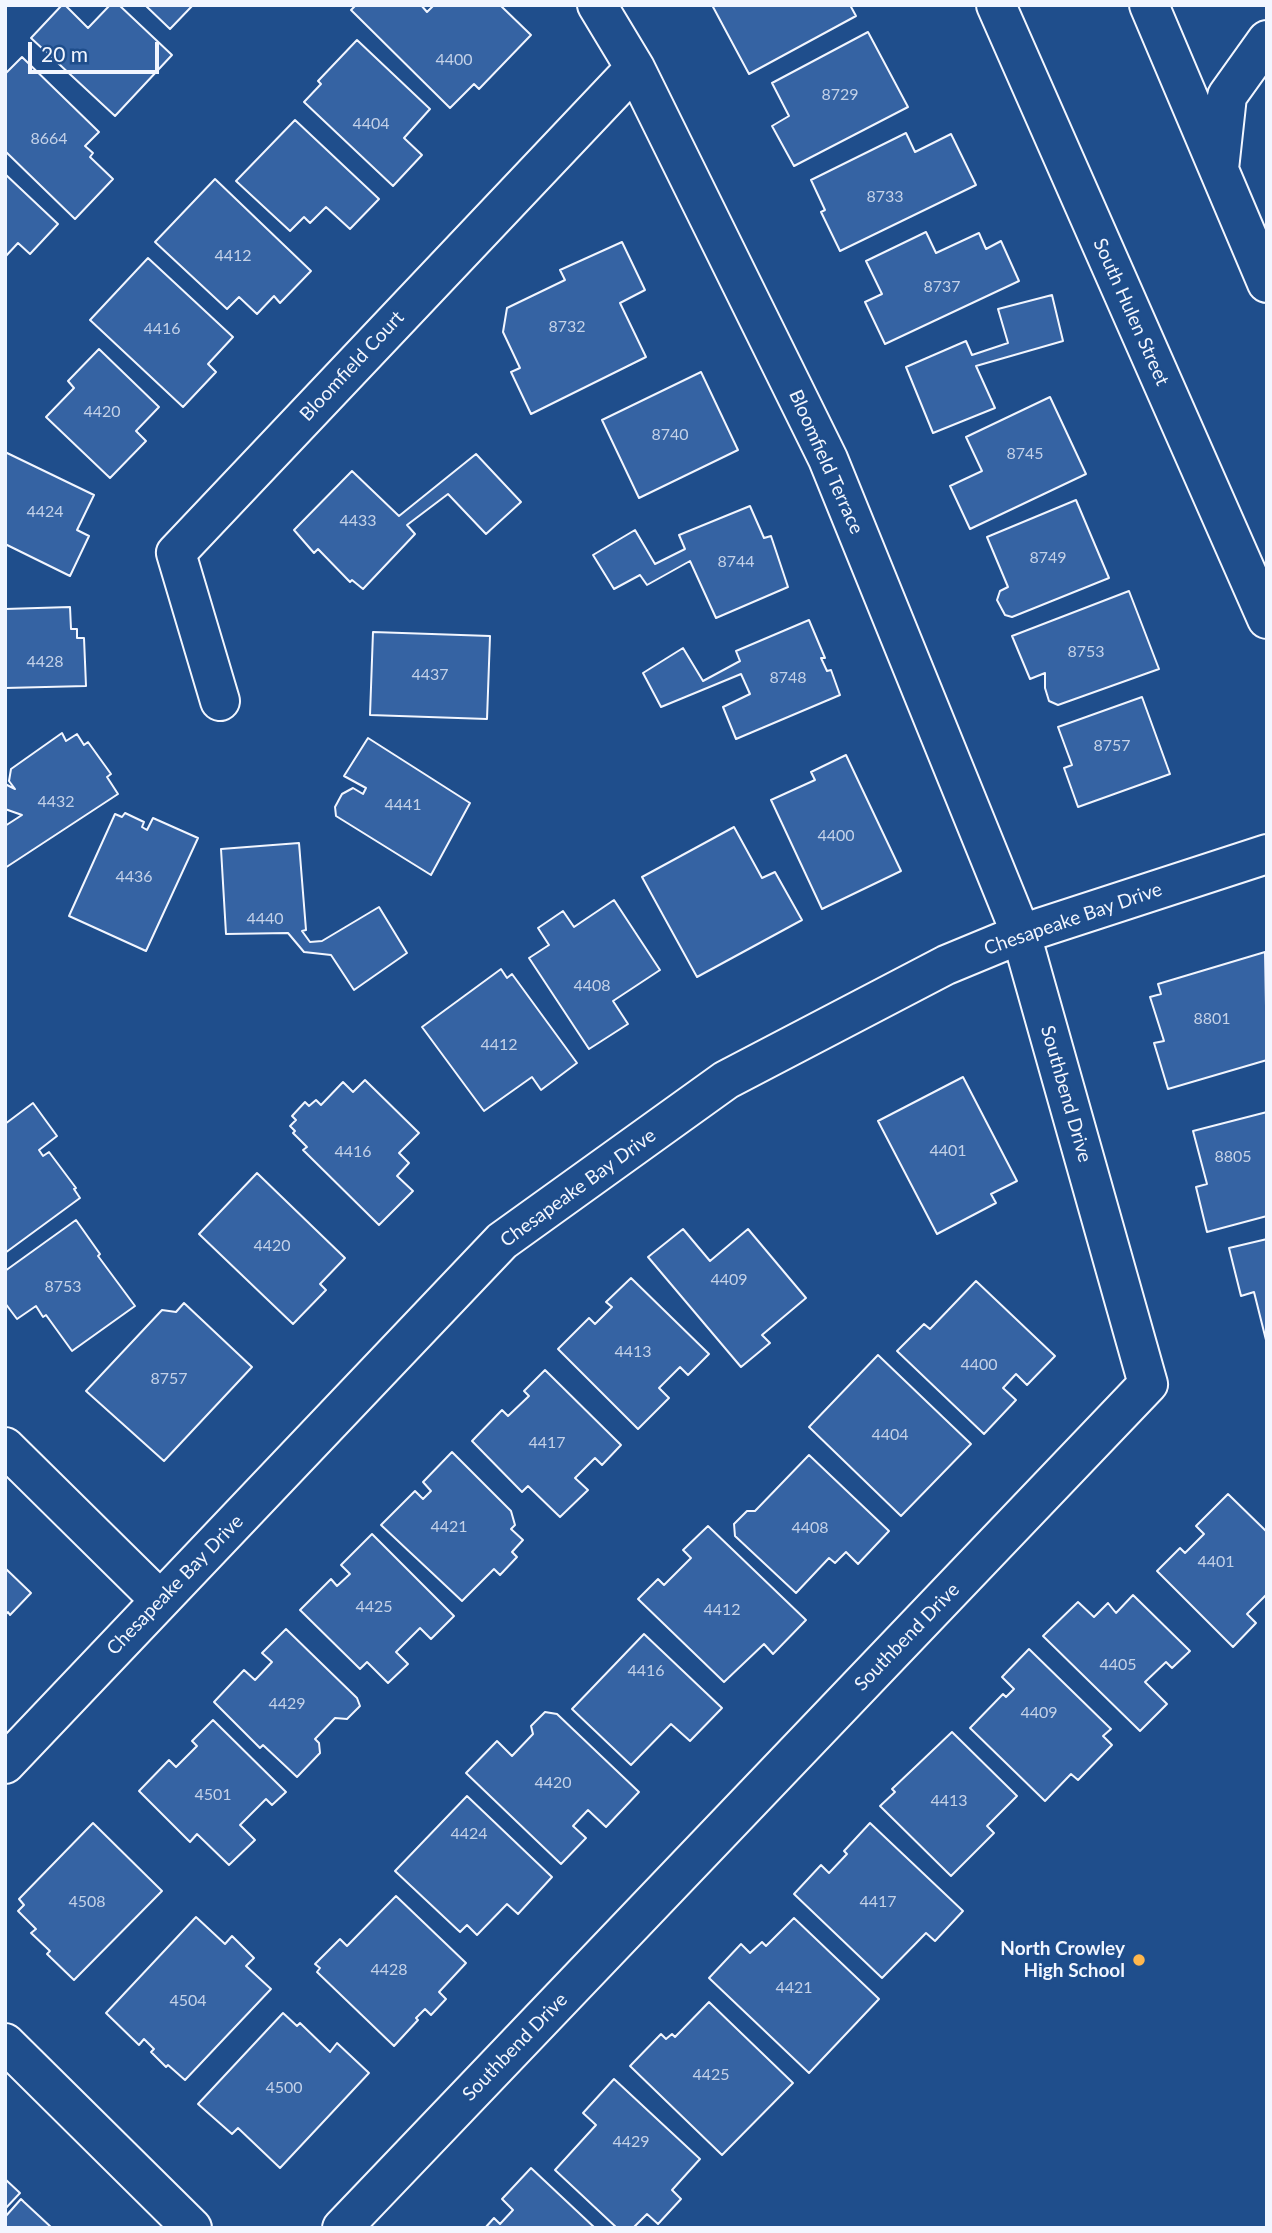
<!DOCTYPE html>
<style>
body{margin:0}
#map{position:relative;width:1272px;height:2233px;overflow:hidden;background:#1f4e8c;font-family:Lato,sans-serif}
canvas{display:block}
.frame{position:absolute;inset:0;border:7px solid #f2f6ff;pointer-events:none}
.scale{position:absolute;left:28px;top:42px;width:131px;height:32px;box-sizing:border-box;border:4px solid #f2f6ff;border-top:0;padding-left:9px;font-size:21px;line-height:24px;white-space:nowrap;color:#f2f6ff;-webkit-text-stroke:5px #1f4e8c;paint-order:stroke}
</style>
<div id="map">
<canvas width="1272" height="2233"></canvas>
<div class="frame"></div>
<div class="scale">20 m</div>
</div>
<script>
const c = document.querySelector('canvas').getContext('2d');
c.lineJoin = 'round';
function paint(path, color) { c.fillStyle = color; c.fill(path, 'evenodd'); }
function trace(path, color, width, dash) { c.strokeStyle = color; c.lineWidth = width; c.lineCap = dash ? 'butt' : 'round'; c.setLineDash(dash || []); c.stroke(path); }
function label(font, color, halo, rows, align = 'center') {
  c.font = font + ' Lato,sans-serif'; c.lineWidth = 5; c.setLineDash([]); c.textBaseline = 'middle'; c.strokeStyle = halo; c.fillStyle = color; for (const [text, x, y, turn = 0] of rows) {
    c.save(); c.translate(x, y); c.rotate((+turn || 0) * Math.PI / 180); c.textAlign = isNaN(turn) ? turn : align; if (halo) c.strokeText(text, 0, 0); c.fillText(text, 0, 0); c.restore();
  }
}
const building = new Path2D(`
 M62 5H65L88 28 110 5H119L172 55 115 116 31 38Z
 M145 5H193L170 29Z
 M356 5H421L427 12 434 5H500L531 35 479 89 474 84 450 108 351 10Z
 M712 5H850L856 16 749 74Z
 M868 32 908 107 794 166 772 126 789 116 772 83Z
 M357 40 430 109 404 138 422 155 393 186 304 102 321 84 318 81Z
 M22 57 99 132 85 146 93 153 90 157 113 179 75 219 5 151V74Z
 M295 120 379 199 350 229 326 207 310 223 304 217 290 231 236 181Z
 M906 133 915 152 951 134 976 185 840 251 821 212 825 210 811 180Z
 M5 174 58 224 30 254 18 243 5 257Z
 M215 179 311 271 280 303 274 296 257 314 239 297 227 309 155 242Z
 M926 232 936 253 979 233 986 249 1001 241 1019 281 885 344 865 302 882 294 866 261Z
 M622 242 645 290 620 303 646 357 531 414 511 372 520 368 503 332 507 308 565 280 560 270Z
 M148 258 233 337 208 364 216 372 183 407 90 320Z
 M1052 295 1063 341 976 366 995 408 933 433 906 367 966 341 972 355 1008 343 998 309Z
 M99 349 159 407 136 431 146 441 110 478 46 417 74 388 68 381Z
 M701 372 738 450 639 498 602 420Z
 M1050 397 1086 474 970 529 950 486 982 471 966 437Z
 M5 452 94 495 77 530 89 536 70 576 5 544Z
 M476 454 521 502 486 534 448 494 407 525 415 534 363 589 352 580 350 582 318 549 314 553 294 530 352 471 399 516Z
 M1076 500 1109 578 1012 617 1005 615 997 600 1000 591 1008 587 987 537Z
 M750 506 764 538 771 536 788 587 716 618 690 561 647 585 640 575 614 589 593 555 635 530 655 564 685 549 679 535Z
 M1129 591 1159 669 1058 705 1049 701 1045 688V673L1030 679 1012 636Z
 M70 607 71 629H77V638H84L86 686 5 688V609Z
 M809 620 825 658H821L827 671 831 670 840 695 736 739 723 707 750 694 741 674 661 707 643 673 683 648 703 681 740 661 736 651Z
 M373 632 490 636 487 719 370 715Z
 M1142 697 1170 774 1078 807 1064 768 1072 765 1058 727Z
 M62 733 66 741 77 734 84 745 88 742 111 774 107 777 118 794 5 868V826L22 815 5 809V784L15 789 9 781 11 769Z
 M368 738 470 803 431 875 336 816 335 807 342 794 353 788 363 794 366 788 344 776Z
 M846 755 901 871 822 909 771 800 815 780 811 772Z
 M125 813 144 822 142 827 147 830 153 818 198 838 146 951 69 916 115 814 122 817Z
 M734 827 762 878 775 872 802 920 697 977 642 877Z
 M299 843 306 930 302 931 310 942 322 941 379 907 407 953 354 990 331 955 304 952 288 933 226 934 221 849Z
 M614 900 660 970 613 1001 628 1024 589 1049 529 958 549 945 538 928 563 911 574 927Z
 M1265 952 1267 1060 1168 1089 1154 1043 1164 1041 1150 997 1161 994 1158 984Z
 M501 969 507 978 512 974 577 1063 541 1090 532 1077 484 1111 422 1027Z
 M963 1077 1017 1181 991 1194 996 1203 937 1234 878 1121Z
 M365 1080 419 1133 399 1153 409 1163 397 1176 413 1191 379 1225 303 1150 307 1147 293 1133 295 1131 290 1126 296 1120 292 1116 305 1102 309 1106 316 1100 321 1105 343 1082 353 1092Z
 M33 1103 57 1136 39 1150 43 1156 49 1152 76 1188 74 1189 80 1198 5 1253V1124Z
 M1267 1112V1216L1207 1232 1196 1187 1207 1184 1193 1131Z
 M257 1173 345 1258 320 1284 326 1290 293 1324 199 1234Z
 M76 1220 100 1254 98 1256 135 1306 72 1351 46 1315 43 1317 36 1306 17 1319 5 1303V1271Z
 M683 1229 710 1261 748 1229 806 1298 762 1335 770 1343 741 1367 648 1257Z
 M1267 1239V1344L1254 1292 1241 1296 1229 1248Z
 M631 1278 709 1354 688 1375 680 1367 659 1388 669 1398 638 1429 558 1349 589 1318 595 1324 612 1307 606 1302Z
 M976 1281 1055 1356 1027 1385 1016 1374 1003 1388 1016 1400 984 1434 897 1351 924 1324 930 1329Z
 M184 1303 252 1367 164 1461 86 1391 162 1310 176 1312Z
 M878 1355 971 1444 901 1516 809 1427Z
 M545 1370 621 1445 602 1465 595 1458 575 1478 588 1490 560 1517 528 1486 522 1492 472 1441 502 1410 508 1416 529 1396 524 1391Z
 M452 1452 511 1511 515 1525 511 1529 523 1540 512 1552 517 1557 500 1575 494 1569 462 1601 381 1525 415 1491 423 1499 431 1491 423 1482Z
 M809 1455 889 1531 858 1564 846 1552 835 1563 829 1558 796 1593 735 1536 734 1524 747 1511H755Z
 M1228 1494 1267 1532V1594L1247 1614 1256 1623 1233 1647 1157 1571 1180 1548 1185 1553 1204 1534 1196 1526Z
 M708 1526 806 1620 773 1654 764 1644 724 1682 638 1599 658 1579 664 1585 691 1558 683 1550Z
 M372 1534 454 1616 431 1639 420 1628 396 1652 408 1664 388 1683 367 1662 360 1669 300 1610 331 1579 337 1586 350 1574 341 1565Z
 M5 1568 31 1593 10 1615 8 1612 5 1615Z
 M1133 1595 1190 1651 1172 1668 1166 1662 1145 1682 1167 1704 1140 1731 1043 1636 1078 1602 1094 1617 1108 1603 1116 1613Z
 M286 1629 357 1698 360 1706 347 1719 335 1718 315 1739 319 1743 320 1753 297 1777 263 1745 260 1748 214 1702 244 1670 255 1680 272 1662 262 1653Z
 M644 1634 722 1708 690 1741 671 1724 631 1765 572 1709Z
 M1029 1649 1111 1729 1103 1736 1112 1745 1078 1780 1071 1774 1045 1801 970 1728 1003 1694 1006 1697 1014 1689 1002 1677Z
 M545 1712 557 1714 639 1792 606 1827 588 1810 573 1826 586 1838 561 1864 466 1773 497 1741 512 1756 533 1734 531 1726Z
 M213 1720 286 1792 272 1805 266 1799 240 1825 255 1840 229 1865 197 1834 190 1842 139 1791 169 1760 176 1767 197 1746 192 1741Z
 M952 1732 1017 1796 987 1826 994 1833 951 1876 880 1806 895 1792 892 1789Z
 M467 1796 552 1877 518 1914 507 1904 477 1935 467 1925 460 1932 395 1871Z
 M93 1823 162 1891 74 1980 47 1954 50 1951 31 1933 36 1929 18 1911 24 1905 19 1899Z
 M870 1823 963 1911 935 1941 926 1933 882 1978 794 1894 821 1865 829 1873 847 1854 844 1851Z
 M396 1896 466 1963 439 1992 446 1999 431 2015 425 2009 416 2018 418 2020 394 2046 317 1972 320 1968 315 1964 340 1939 347 1946Z
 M196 1917 225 1944 232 1936 254 1958 246 1966 271 1989 185 2080 168 2065 166 2067 151 2052 154 2049 144 2039 139 2045 106 2013Z
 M794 1918 879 1999 809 2073 709 1978 741 1944 750 1953 762 1942 766 1946Z
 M709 2002 793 2083 722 2155 630 2066 661 2034 666 2039 672 2034 675 2037Z
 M283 2013 297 2026 300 2023 330 2052 337 2043 369 2073 280 2168 238 2128 232 2134 198 2104Z
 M614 2079 700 2159 672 2190 681 2199 658 2224 647 2214 633 2228H617L555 2170 596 2125 583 2113Z
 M531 2168 595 2228H485L494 2218 500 2224 513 2210 502 2199Z
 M5 2179 20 2193 5 2209Z
 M21 2199 24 2202 52 2228H5V2217Z`);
paint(building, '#3563a3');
trace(building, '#f2f6ff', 2);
const minor = new Path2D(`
 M220 701 176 553 635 68
 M5 1447 160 1600
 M5 1764 502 1241 726 1080 946 965 1021 934 1267 854
 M5 2043 192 2228
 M342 2228 1148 1384 1021 934 828 459 635 68 597 5`);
const secondary = new Path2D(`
 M996 5 1267 619
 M1149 5 1267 283
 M1219 169 1227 96 1267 40`);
trace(minor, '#f2f6ff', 42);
trace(secondary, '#f2f6ff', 42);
trace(minor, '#1f4e8c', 38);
trace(secondary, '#1f4e8c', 38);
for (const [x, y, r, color] of [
 [1139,1960,7,"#ffb74d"]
]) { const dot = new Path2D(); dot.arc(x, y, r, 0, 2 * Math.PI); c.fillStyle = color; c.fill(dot); trace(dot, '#1f4e8c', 2.5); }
label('16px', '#c3d1e8', null, [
 ["4400",454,60],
 ["8729",840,95],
 ["4404",371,124],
 ["8664",49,139],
 ["8733",885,197],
 ["4412",233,256],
 ["8737",942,287],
 ["8732",567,327],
 ["4416",162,329],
 ["4420",102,412],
 ["8740",670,435],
 ["8745",1025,454],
 ["4424",45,512],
 ["4433",358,521],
 ["8749",1048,558],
 ["8744",736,562],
 ["8753",1086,652],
 ["4428",45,662],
 ["4437",430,675],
 ["8748",788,678],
 ["8757",1112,746],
 ["4432",56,802],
 ["4441",403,805],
 ["4400",836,836],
 ["4436",134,877],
 ["4440",265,919],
 ["4408",592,986],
 ["8801",1212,1019],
 ["4412",499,1045],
 ["4401",948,1151],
 ["4416",353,1152],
 ["8805",1233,1157],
 ["4420",272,1246],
 ["4409",729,1280],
 ["8753",63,1287],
 ["4413",633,1352],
 ["4400",979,1365],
 ["8757",169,1379],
 ["4404",890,1435],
 ["4417",547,1443],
 ["4421",449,1527],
 ["4408",810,1528],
 ["4401",1216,1562],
 ["4425",374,1607],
 ["4412",722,1610],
 ["4405",1118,1665],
 ["4416",646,1671],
 ["4429",287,1704],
 ["4409",1039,1713],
 ["4420",553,1783],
 ["4501",213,1795],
 ["4413",949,1801],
 ["4424",469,1834],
 ["4508",87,1902],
 ["4417",878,1902],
 ["4428",389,1970],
 ["4421",794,1988],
 ["4504",188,2001],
 ["4425",711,2075],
 ["4500",284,2088],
 ["4429",631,2142]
]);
label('19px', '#f2f6ff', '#1f4e8c', [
 ["South Hulen Street",1131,312,66],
 ["Bloomfield Court",352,366,-47],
 ["Bloomfield Terrace",826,462,66],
 ["Chesapeake Bay Drive",1073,919,-19],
 ["Southbend Drive",1066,1094,74],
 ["Chesapeake Bay Drive",578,1188,-36],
 ["Chesapeake Bay Drive",175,1585,-46],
 ["Southbend Drive",907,1637,-46],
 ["Southbend Drive",515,2047,-46]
]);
label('bold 19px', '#f2f6ff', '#1f4e8c', [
 ["North Crowley",1125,1949],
 ["High School",1125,1971]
], 'right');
</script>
